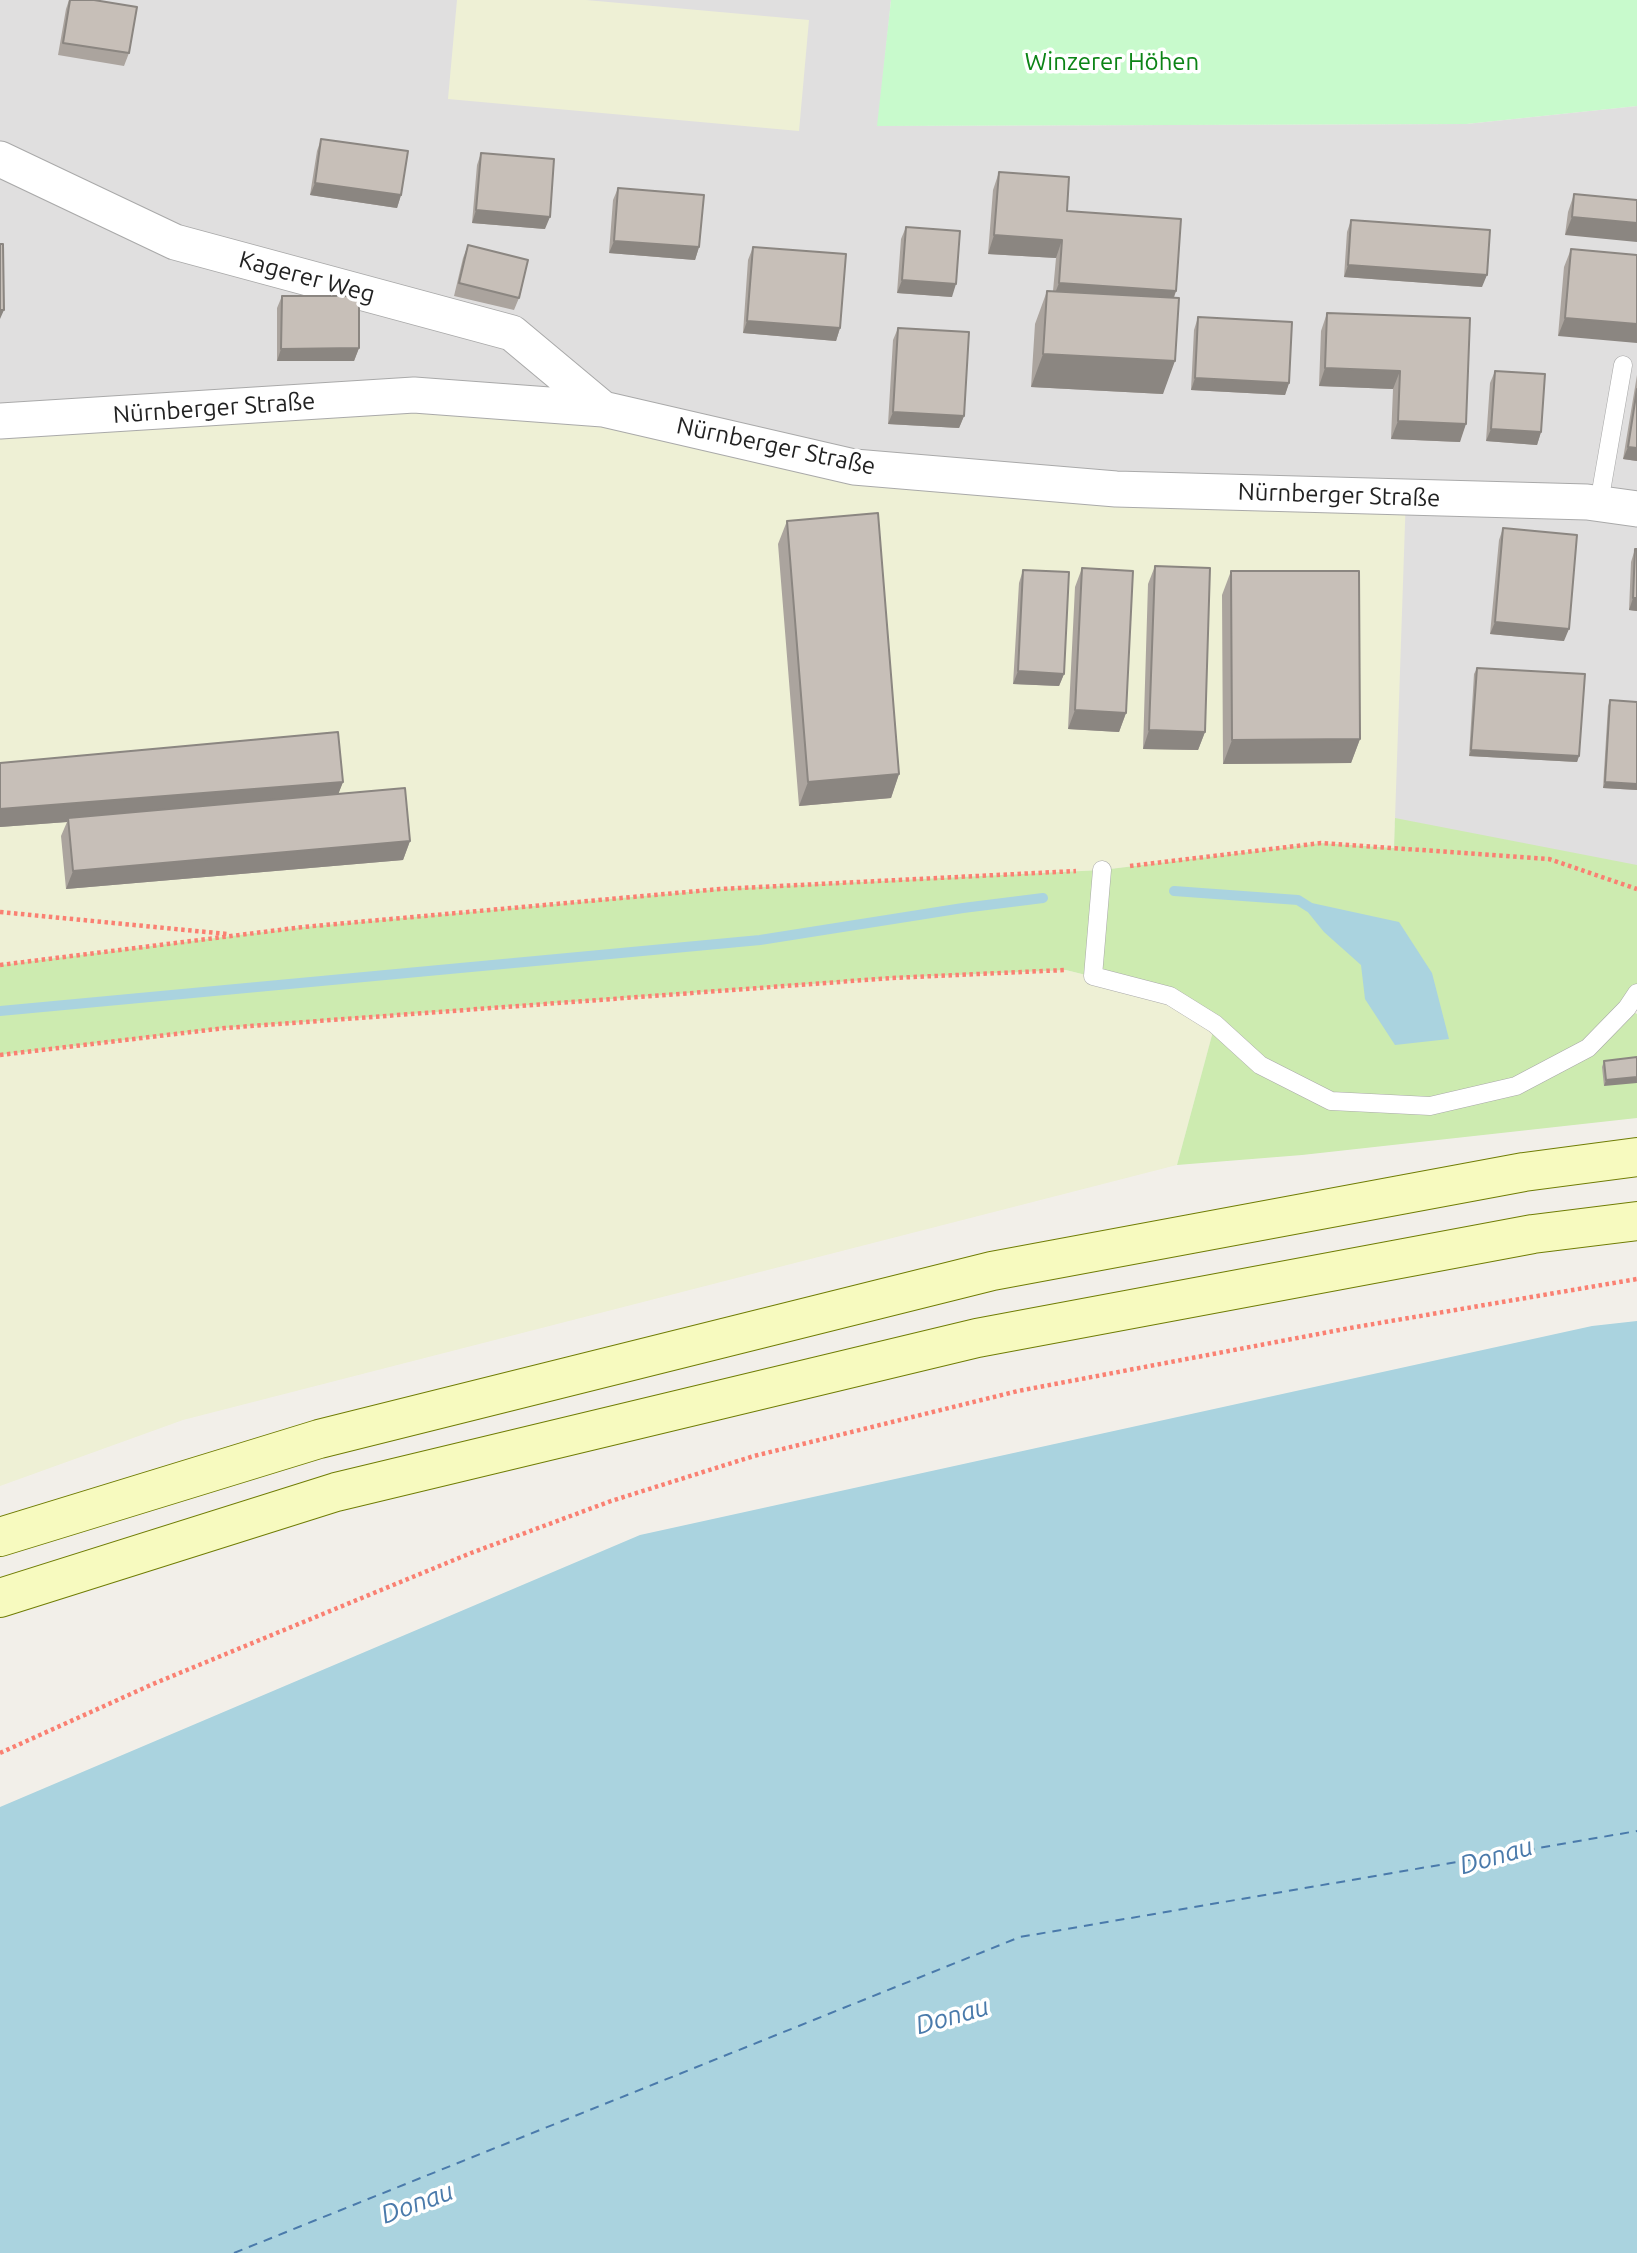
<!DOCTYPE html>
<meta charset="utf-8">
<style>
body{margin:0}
canvas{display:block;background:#f2efe9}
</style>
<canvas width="1637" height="2253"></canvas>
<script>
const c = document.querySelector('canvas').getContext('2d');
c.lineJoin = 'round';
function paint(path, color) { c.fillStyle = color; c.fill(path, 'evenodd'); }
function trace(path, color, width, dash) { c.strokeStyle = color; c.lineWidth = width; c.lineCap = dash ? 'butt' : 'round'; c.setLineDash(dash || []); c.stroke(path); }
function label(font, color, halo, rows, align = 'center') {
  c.font = font + ' Ubuntu,sans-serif'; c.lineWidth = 7; c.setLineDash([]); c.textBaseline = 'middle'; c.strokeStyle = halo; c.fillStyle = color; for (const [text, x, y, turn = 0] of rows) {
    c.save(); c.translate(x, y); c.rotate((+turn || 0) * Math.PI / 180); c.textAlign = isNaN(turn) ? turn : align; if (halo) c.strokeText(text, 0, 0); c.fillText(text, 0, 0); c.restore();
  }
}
paint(new Path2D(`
 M0 0H891L878 126 1466 124 1637 106V866L1392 824 0 421Z`), '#e0dfdf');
paint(new Path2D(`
 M457 0H586L809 20 799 131 448 99Z
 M414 395 854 467 1406 494 1394 848 1321 843 1102 870 720 889 303 927 0 965V421Z
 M1066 970 1170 996 1215 1024 1177 1165 183 1420 0 1486V1055L225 1028 892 978Z`), '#eef0d5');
paint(new Path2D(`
 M1395 818 1637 865V993L1627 1008 1637 1014V1118L1302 1155 1177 1165 1215 1024 1170 996 1066 970 892 978 225 1028 0 1055V965L303 927 720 889 1102 870 1321 843 1394 848Z`), '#cdebb0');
paint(new Path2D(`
 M891 0H1637V106L1466 124 877 126Z`), '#c8facc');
paint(new Path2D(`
 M1298 900 1399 922 1432 973 1449 1039 1395 1045 1365 999 1361 965 1324 932Z
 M1637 1321V2253H0V1807L640 1535 1592 1326Z`), '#aad3df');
trace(new Path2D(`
 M1174 891 1298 900 1309 907
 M0 1011 760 940 963 908 1043 898`), '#aad3df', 10);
trace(new Path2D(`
 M234 2253 1020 1937 1637 1831`), '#4a7aab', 2, [9, 7]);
const service = new Path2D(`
 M1599 503 1623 365
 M1102 870 1093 976 1170 996 1215 1024 1260 1065 1331 1101 1430 1106 1516 1086 1588 1048 1627 1008 1637 993`);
const minor = new Path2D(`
 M0 159 175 242 512 333 603 409
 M0 421 414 395 603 409 854 467 1116 489 1587 502 1637 509`);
const secondary = new Path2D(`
 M0 1537 319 1439 992 1271 1524 1172 1637 1157
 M0 1598 336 1492 977 1338 1533 1234 1637 1221`);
trace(service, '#a9a9a9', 19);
trace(minor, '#a9a9a9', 37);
trace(secondary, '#707d05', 40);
trace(new Path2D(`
 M1130 866 1321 843 1549 859 1637 889
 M0 912 227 934
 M0 965 303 927 720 889 1076 871
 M0 1055 225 1028 892 978 1065 970
 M0 1753 153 1684 471 1553 611 1501 754 1456 1018 1391 1350 1328 1637 1279`), '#fa8072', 4.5, [3.5, 3.5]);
trace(service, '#fff', 18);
trace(minor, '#fff', 35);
trace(secondary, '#f7fabf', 38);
paint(new Path2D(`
 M69 0H94L129 53 124 66 58 55 66 9Z
 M321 139 401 195 397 208 310 195 317 151Z
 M481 153 545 229 472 223 477 165Z
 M999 172 1067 211 1176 291 1174 298 1163 394 1031 387 1035 324 1047 291H1053L1056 258 988 254 993 190Z
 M618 188 699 247 695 260 609 253 613 200Z
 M1574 194 1637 200 1565 235 1568 212Z
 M1351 220 1482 287 1344 277 1347 232Z
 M906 227 952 297 897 293 901 239Z
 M468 245 519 298 514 310 454 296 463 258Z
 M753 247 840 328 836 341 743 333 748 260Z
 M1571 249 1637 255 1558 336 1564 267Z
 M282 296 359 348 354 361H277V308Z
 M1327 313 1470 318 1460 442 1391 439 1393 389 1319 386 1321 331Z
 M1198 317 1289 383 1285 395 1191 390 1194 330Z
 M898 328 964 416 959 428 888 424 893 340Z
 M1495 371 1541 432 1537 445 1486 441 1490 383Z
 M1637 375V461L1623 459Z
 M787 521 899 774 891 798 799 806 778 544Z
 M1503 528 1564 641 1490 634 1499 540Z
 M1635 549 1637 611 1629 610 1631 562Z
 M1155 566 1205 732 1198 750 1143 749 1148 584Z
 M1082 568 1126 713 1119 732 1068 729 1075 587Z
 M1023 570 1064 674 1059 686 1013 684 1019 583Z
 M1231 571 1360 739 1351 763 1223 764 1222 595Z
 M1477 668 1579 756 1577 762 1469 756 1474 674Z
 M1610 700 1637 702V790L1603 788 1608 706Z
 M0 763 343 782 338 794 410 841 403 860 66 889 61 836 67 822 0 827Z
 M1637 1057 1604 1086 1602 1067 1604 1061Z`), '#aba49e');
paint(new Path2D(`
 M315 183 401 195 397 208 310 195Z
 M476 210 550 217 545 229 472 223Z
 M1572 217 1637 223V242L1565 235Z
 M994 235 1062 240 1056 258 988 254Z
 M614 241 699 247 695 260 609 253Z
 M1348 265 1487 275 1482 287 1344 277Z
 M902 280 956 284 952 297 897 293Z
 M1059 283 1176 291 1169 309 1052 301Z
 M0 310H4L0 319Z
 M1565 318 1637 324V343L1558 336Z
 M747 321 840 328 836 341 743 333Z
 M359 348 354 361H277L281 349Z
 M1043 354 1175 361 1163 394 1031 387Z
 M1325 368 1400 371 1393 389 1319 386Z
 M1195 378 1289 383 1285 395 1191 390Z
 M893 412 964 416 959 428 888 424Z
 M1398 421 1466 424 1460 442 1391 439Z
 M1491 429 1541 432 1537 445 1486 441Z
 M1628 447 1637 448V461L1623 459Z
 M1633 598H1637V611L1629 610Z
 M1495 622 1569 629 1564 641 1490 634Z
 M1018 671 1064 674 1059 686 1013 684Z
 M1075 710 1126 713 1119 732 1068 729Z
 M1149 730 1205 732 1198 750 1143 749Z
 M1360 739 1351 763 1223 764 1232 740Z
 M1471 750 1579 756 1577 762 1469 756Z
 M899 774 891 798 799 806 808 782Z
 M343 782 336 800 68 818 67 822 0 827V809Z
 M1605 782 1637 784V790L1603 788Z
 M410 841 403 860 66 889 73 871Z
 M1637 1077V1083L1604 1086 1606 1080Z`), '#8b8681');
const building = new Path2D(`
 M70 0H94L137 7 129 53 63 43Z
 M321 139 408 151 401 195 315 183Z
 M481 153 554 159 550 217 476 210Z
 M999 172 1069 177 1067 211 1181 219 1176 291 1059 283 1062 240 994 235Z
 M618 188 704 195 699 247 614 241Z
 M1574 194 1637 200V223L1572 217Z
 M1351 220 1490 230 1487 275 1348 265Z
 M906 227 960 231 956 284 902 280Z
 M0 244H3L4 310H0Z
 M468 245 528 260 519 298 459 283Z
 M753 247 846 254 840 328 747 321Z
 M1571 249 1637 255V324L1565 318Z
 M1047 291 1179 298 1175 361 1043 354Z
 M282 296H359V348L281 349Z
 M1327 313 1470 318 1466 424 1398 421 1400 371 1325 368Z
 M1198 317 1292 322 1289 383 1195 378Z
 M898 328 969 332 964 416 893 412Z
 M1495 371 1545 374 1541 432 1491 429Z
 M1637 389V448L1628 447Z
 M878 513 899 774 808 782 787 521Z
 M1503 528 1577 535 1569 629 1495 622Z
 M1635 549H1637V598H1633Z
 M1155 566 1210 568 1205 732 1149 730Z
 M1082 568 1133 571 1126 713 1075 710Z
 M1023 570 1069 572 1064 674 1018 671Z
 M1231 571H1359L1360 739 1232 740Z
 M1477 668 1585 674 1579 756 1471 750Z
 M1610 700 1637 702V784L1605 782Z
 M338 732 343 782 0 809V763Z
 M405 788 410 841 73 871 68 818Z
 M1637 1057V1077L1606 1080 1604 1061Z`);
paint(building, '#c7bfb8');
trace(building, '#8b8681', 2);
label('24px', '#0c8416', '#fff', [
 ["Winzerer Höhen",1112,62]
]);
label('24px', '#222', '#fff', [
 ["Kagerer Weg",307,277,15],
 ["Nürnberger Straße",214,408,-4],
 ["Nürnberger Straße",776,446,12],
 ["Nürnberger Straße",1339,495,2]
]);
label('italic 26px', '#4a7aab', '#fff', [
 ["Donau",1496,1856,-16],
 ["Donau",952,2016,-16],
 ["Donau",417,2203,-20]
]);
</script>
